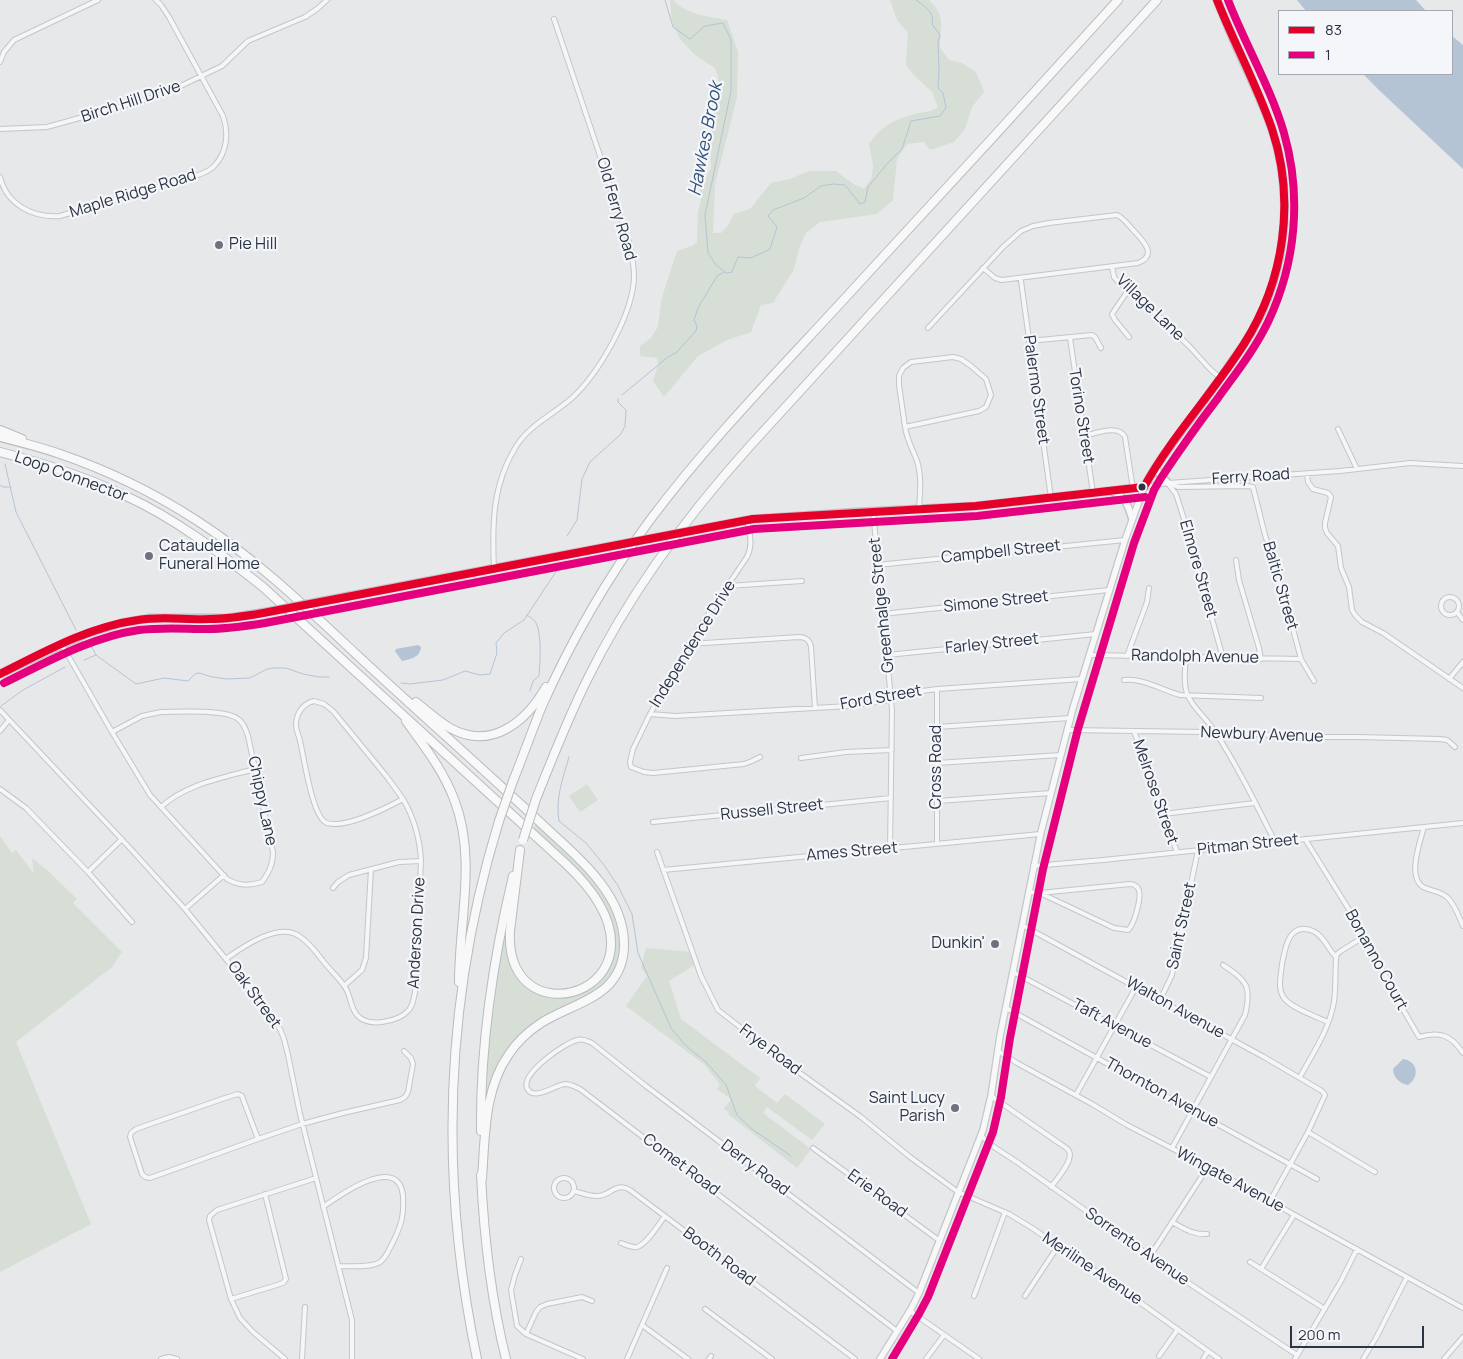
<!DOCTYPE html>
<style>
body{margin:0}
#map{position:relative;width:1463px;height:1359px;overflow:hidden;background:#e6e8ea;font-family:Manrope,sans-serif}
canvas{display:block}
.legend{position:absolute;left:1278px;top:10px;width:175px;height:65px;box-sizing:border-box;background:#f4f6f9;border:1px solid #a4a8b1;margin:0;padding:6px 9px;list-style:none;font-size:15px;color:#2b3445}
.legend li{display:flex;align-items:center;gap:10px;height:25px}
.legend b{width:25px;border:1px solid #a4a8b1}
.scale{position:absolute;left:1290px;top:1326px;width:134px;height:22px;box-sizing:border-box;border:2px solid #2b3445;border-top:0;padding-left:6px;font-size:15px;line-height:18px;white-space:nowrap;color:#2b3445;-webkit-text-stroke:4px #f4f6f9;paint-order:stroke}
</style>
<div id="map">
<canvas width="1463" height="1359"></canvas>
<ul class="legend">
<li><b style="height:6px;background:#e4002b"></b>83</li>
<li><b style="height:6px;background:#e5007d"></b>1</li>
</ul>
<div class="scale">200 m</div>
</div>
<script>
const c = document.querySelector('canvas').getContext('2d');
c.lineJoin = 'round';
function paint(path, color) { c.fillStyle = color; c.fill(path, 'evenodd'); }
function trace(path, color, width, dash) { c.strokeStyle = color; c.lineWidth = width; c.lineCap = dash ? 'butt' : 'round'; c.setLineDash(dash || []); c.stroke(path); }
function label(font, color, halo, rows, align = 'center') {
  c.font = font + ' Manrope,sans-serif'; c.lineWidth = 4.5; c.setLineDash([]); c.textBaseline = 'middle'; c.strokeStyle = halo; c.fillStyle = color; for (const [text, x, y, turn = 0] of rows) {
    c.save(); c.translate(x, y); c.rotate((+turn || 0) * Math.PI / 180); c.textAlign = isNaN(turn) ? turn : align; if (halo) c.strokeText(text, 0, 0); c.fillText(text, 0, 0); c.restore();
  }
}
paint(new Path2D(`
 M670 0H674C683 14 711 17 727 20L738 52 737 97 715 184 713 233H721L727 227 734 214 750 209 771 183 790 179 809 171H836L852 183 864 189 872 177 873 165 869 144C880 127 894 119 915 114 923 112 931 112 938 107L932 92 913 74 906 65 908 33 897 20 890 0H929C946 16 940 26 940 48L949 60 962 63 976 72 984 92 972 107 965 129 954 142 930 150 924 142 907 144 897 159 893 200 877 214 820 222 806 233 799 249 794 269 773 303 761 305 751 332 727 340 698 356 664 397 653 381 658 365 657 358 640 356V346L650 339 658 327 662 297 677 251 692 246 697 242 698 212 701 200 700 188 711 168V130L713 113 716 108 721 96 719 82 716 69 694 54 680 39 672 23Z
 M587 784 598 800 580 812 569 796Z
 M536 821 593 875 616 914 622 940 617 965 610 978 599 990 517 1039 506 1051 499 1064 487 1094C487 1036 496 979 507 923H508L506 948 508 958 518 976 532 988 573 994C582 986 591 979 600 972 602 970 607 967 609 965 612 960 612 951 613 946 619 901 564 857 534 830Z
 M0 836 12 853 16 850 34 874 32 858 47 870 77 899 73 903 122 952 112 967 16 1042 91 1224 0 1272Z
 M646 948 691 952 696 964 669 981 681 1019 760 1078 755 1086 777 1103 785 1094 825 1124 812 1140 767 1107 763 1113 811 1149 797 1168 728 1114 729 1112 724 1109 731 1099 717 1089 720 1085 705 1065 626 1006 647 976 641 968Z`), '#d6ded6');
paint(new Path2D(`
 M1297 0H1416L1426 11H1306Z
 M1452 36 1463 45V169L1380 91 1363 74H1452Z
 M418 645 421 647C420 658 410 659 402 661L395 651 396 649Z
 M1403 1059C1418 1061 1420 1077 1408 1085 1400 1084 1393 1077 1393 1069Z`), '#b4c4d5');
trace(new Path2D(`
 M665 0 673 27 690 39 705 26 723 23 731 40V91L705 215 708 253 716 265 726 273 732 272 738 257 751 258 770 249 777 227 768 216 773 210 804 198 821 186 833 184 845 185 860 204 865 202 868 187 886 165 902 149 911 121 940 116 946 108 943 93 938 88 939 71 938 42 940 35 932 24C935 12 924 6 916 0
 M622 395 668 357 677 352 696 331 697 326 694 320 698 308 717 276 724 272
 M5 464 16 512 76 630
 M0 485 3 487H11
 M567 536 577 520 582 479 590 462 621 434 625 426 626 410 618 402V399
 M527 615C530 617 534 619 536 623 542 634 540 663 539 676L533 681 530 691
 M81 641 92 647 96 655
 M84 660 96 655 136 684 164 678 188 681 195 674 199 673 212 677 227 679 250 678 267 669 274 668H286L303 674 319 677H329
 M401 683 410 684 443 680 465 671 480 675 490 674 497 653 496 643 504 633 524 620 559 567
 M1 706 23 690 65 667
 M569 757C563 778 555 799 559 821L586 843 604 865 618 886 632 914 638 953 671 1028 685 1045 706 1062 726 1085 737 1115 752 1129 791 1156`), '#b4c4d5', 1);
const minor = new Path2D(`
 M0 62 4 52 14 40 98 0
 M0 129 47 127 162 95 222 66 248 41 305 17 317 9 327 0
 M0 177C7 205 33 218 60 216L198 175C204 173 211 170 215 165 227 152 229 133 223 116L169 17 161 5 156 0
 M1112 267 1114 277 1119 283 1139 297 1191 348 1209 368 1220 378
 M1021 281 1051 498
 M1129 289 1112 314 1115 320 1129 337
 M928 328 1003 247 1021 231 1033 226 1049 223 1117 215C1124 218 1129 226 1135 232 1143 241 1158 255 1138 263L1002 280 995 278 983 268
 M1070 338 1093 493
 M1029 341 1092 335 1095 337 1101 348
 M905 427 899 385V376L903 368 911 362 953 357 961 359 971 366 986 379 991 395 986 407 979 411 905 427C907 440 913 450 917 461 922 476 920 494 919 509
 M1338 429 1357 469
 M1084 436C1096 433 1119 424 1125 437L1133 489
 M1307 473 1308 482 1313 489 1328 493 1331 497 1325 523V528L1327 533 1338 546 1341 568 1349 587 1352 610 1355 615 1362 622 1383 633 1463 688
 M1171 484 1178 487 1247 486 1253 487 1265 535 1282 588 1301 659 1314 681
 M1169 485 1176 494 1205 585 1209 608 1223 658
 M1144 487 1168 483 1340 471 1410 463 1463 466
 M873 511 892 710 890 849
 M747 520C750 534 753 545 747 557L703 622 650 714 633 749 630 762 631 767 644 772 653 773 744 764 752 761 760 757
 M1236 560 1239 580 1259 648 1261 659
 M877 565 1125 540
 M494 569C492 524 492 484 517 445 531 424 554 414 572 398 599 373 634 313 634 275 634 264 631 253 629 242L554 19
 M728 586 802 581
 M1441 606a9 9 0 1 1 18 0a9 9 0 1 1-18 0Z
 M1457 612 1463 620
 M882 614 1109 590
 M689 644 799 637C805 637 810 640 811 647L815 708
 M62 645 112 732
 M887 655 1096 634
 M1090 655 1301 659
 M1127 656 1147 602 1149 588
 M1186 657C1185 670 1183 684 1188 696 1194 709 1206 718 1214 730 1237 765 1256 804 1275 842
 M1449 679 1463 662
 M1124 680C1144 678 1161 690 1180 695L1261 698
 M937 689V844
 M314 701 324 704 333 711 387 777 403 799C386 808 346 829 327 823 312 818 304 756 300 741 299 735 295 729 296 723 297 712 304 703 314 701Z
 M0 710 129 847 185 909 261 1002 280 1029 284 1039 288 1055 300 1114 352 1320V1359
 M161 712C178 712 225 709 238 719 244 723 246 730 248 736L273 852C273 865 269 872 262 882 249 886 239 886 227 879L150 795 112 732 142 716Z
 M650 714 675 716 849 706 885 701 900 694 937 689 1082 679
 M937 727 1070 718
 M1067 730 1204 732 1322 737H1358L1440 739 1447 740 1455 747
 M0 731 9 720
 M1134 731 1177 852
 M801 758 846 752 892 750
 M937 763 1061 755
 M0 789 26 808 88 872 122 839
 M937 801 1051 793
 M161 807C186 784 222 778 255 769
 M1163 814 1255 803
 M653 822 891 798
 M1424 827C1420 842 1407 877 1423 887 1431 891 1441 891 1448 898 1455 905 1459 917 1463 926
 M1305 839 1363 932 1400 1004 1419 1037C1440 1031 1451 1035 1463 1053
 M657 852 701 976 718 1010 793 1068 861 1117 910 1157 958 1192 1009 1214 1032 1228 1110 1281 1219 1359
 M1033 866 1103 860 1463 823
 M663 870 1040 834
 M88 872 132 922
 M333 888 338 882 349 875 399 862 421 861
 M1028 892 1040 893 1130 884C1132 884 1135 885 1137 887 1144 893 1134 925 1128 930L1114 928 1040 893
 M185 909 224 875
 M1022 925 1264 1057 1322 1091 1325 1095 1308 1132 1270 1201
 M227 958C244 946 279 922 299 936 309 942 316 952 323 961 330 970 339 978 345 987 351 996 350 1007 357 1015 368 1028 398 1022 409 1010 413 1005 414 998 415 992L421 861C420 839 414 818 403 799
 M1013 972 1211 1077
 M344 986 362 970 366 958 371 869
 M1160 1000 1172 975 1198 850
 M1006 1008 1317 1179
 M1328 1022C1317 1017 1291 1008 1284 998 1277 988 1281 976 1282 964 1285 948 1289 921 1313 931 1323 935 1328 949 1336 957
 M998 1051 1017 1063 1092 1104 1127 1125 1208 1167 1463 1308
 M1300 1077C1313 1053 1329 1030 1334 1002 1336 988 1335 973 1336 959L1337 954 1341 951 1365 936
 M1076 1095 1136 987
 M991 1096 1059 1143C1062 1145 1067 1148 1069 1151 1074 1160 1057 1179 1051 1187
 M1308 1132 1375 1172
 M980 1135 994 1147 1017 1162 1181 1278 1297 1355
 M258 1139 150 1178 145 1177 142 1174 130 1137 131 1133 136 1129 225 1098 238 1094 242 1096 243 1099 258 1139 302 1124 343 1113 400 1100 405 1097 408 1092 413 1064 411 1058 404 1051
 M813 1148 940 1241
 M1172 1148 1245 1015C1252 986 1247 981 1223 965
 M554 1188a10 10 0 1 1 20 0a10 10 0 1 1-20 0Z
 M574 1191C582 1193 590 1197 599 1196 612 1194 616 1182 630 1190L855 1359
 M323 1207C340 1195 399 1153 403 1196 404 1215 402 1223 394 1240 390 1247 387 1257 380 1262 371 1268 350 1266 339 1266
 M1172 1222C1183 1228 1193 1235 1207 1234
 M621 1243C626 1245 632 1248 637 1247 647 1244 659 1224 665 1216
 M1150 1256 1208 1167
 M521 1259 515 1275 511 1290 517 1326 526 1334 583 1359
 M1250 1262 1325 1309
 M1261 1269 1294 1215
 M974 1296 1005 1212
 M1025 1296 1058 1246
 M231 1299 277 1285 283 1283 286 1279 265 1194
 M705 1309 772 1359
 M910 1311 979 1359
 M642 1325 688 1359
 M897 1331 580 1089C575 1087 571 1084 565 1084 555 1085 533 1102 527 1088 521 1073 565 1043 577 1040 583 1038 587 1041 592 1043L646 1086 919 1293
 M526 1334 536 1312 540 1307 547 1304 582 1297 592 1301
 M1159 1356 1178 1329
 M161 1359 169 1357 177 1359
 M285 1359 253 1332 240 1318 231 1299 209 1220 210 1216 217 1210 316 1178
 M302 1359 305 1307
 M627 1359 667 1268
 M709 1359 711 1356
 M926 1359 944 1335
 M1203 1359 1208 1351
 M1295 1359 1341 1281 1357 1249
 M1363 1359 1376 1338 1407 1277
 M1444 1359 1463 1337`);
const secondary = new Path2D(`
 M880 1359 911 1309 919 1293 983 1130 991 1096 1000 1036 1041 832 1073 708 1125 540 1144 487`);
const primary = new Path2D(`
 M1156 468 1160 475 1168 483
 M1113 492C1126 497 1128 506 1132 518
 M700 529 753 519 857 512 976 506 1144 487C1156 464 1173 442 1189 421 1208 396 1226 370 1244 344 1284 284 1295 205 1274 136 1267 113 1257 92 1247 70 1236 47 1226 23 1217 0
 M322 601 616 545
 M0 674 86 634 121 623 150 618H228L271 611`);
const motorway = new Path2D(`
 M0 430 22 439
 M0 437C20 442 40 447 60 454 107 470 154 493 196 520 255 558 305 606 356 654 386 682 417 710 448 738 480 767 512 796 543 825 562 843 583 860 599 881 614 900 625 924 624 948 621 998 574 1002 541 1023 529 1031 517 1042 509 1054 484 1089 485 1137 482 1179
 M0 452C43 463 86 477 126 496 176 519 220 553 263 587L566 864C696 986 503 1049 510 931L520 850
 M416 702C427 711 438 721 450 728 491 751 526 722 546 687
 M406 721C424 746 443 770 454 799 477 857 459 921 459 982
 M513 781C523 756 532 731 542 706 571 641 608 577 650 520 713 436 788 361 858 284 945 190 1032 95 1118 0
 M536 799C552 759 568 718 587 680 629 594 686 517 750 446L1157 0
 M481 1131C480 1044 493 960 513 876
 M481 1175C484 1237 491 1299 506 1359
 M477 1359C439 1179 445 997 499 821`);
trace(minor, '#c4c6c8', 6);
trace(secondary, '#c4c6c8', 8);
trace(primary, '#c2c5c8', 9);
trace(motorway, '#b8bbbf', 10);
trace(minor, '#f5f6f7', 4);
trace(secondary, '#f8f8f8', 5.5);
trace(primary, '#f8f8f8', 6);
trace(motorway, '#f8f8f8', 8);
const primaryBridge = new Path2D(`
 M616 545 700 529
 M271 611 322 601`);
const motorwayBridge = new Path2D(`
 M499 821 513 781
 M523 840 536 799`);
trace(primaryBridge, '#c2c5c8', 9, []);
trace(motorwayBridge, '#b8bbbf', 10, []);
trace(primaryBridge, '#f8f8f8', 6);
trace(motorwayBridge, '#f8f8f8', 8);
trace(new Path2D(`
 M1144 487C1172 436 1213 393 1244 344 1284 281 1296 201 1272 129 1257 85 1234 43 1217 0
 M0 674C44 652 88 627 138 620 162 616 186 620 210 619 228 619 246 616 263 613L753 519 976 506 1144 487`), '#e4002b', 8);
trace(new Path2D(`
 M4 683C47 662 91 637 139 630 162 627 185 629 208 629 227 629 246 626 265 623L754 529 977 516 1145 497
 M892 1359 919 1314 928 1297 993 1132 1001 1097 1010 1038 1043 869 1078 729 1134 543 1154 490 1161 478C1179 451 1198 424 1218 398 1236 373 1255 349 1268 322 1296 263 1302 196 1284 133 1271 88 1245 44 1228 0`), '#e5007d', 8);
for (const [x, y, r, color] of [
 [219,245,5,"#6c737f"],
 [1142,487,4.5,"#2b3445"],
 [149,556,5,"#6c737f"],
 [995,944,5,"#6c737f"],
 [955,1108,5,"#6c737f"]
]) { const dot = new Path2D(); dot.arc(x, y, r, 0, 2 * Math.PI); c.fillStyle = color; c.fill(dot); trace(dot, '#f4f6f9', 2); }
label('16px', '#2b3445', '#f4f6f9', [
 ["Birch Hill Drive",131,102,-18],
 ["Maple Ridge Road",133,194,-17],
 ["Old Ferry Road",616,209,74],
 ["Village Lane",1150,308,44],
 ["Palermo Street",1036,390,82],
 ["Torino Street",1081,416,81],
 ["Loop Connector",71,477,20],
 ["Ferry Road",1251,477,-4],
 ["Campbell Street",1001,552,-6],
 ["Elmore Street",1198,569,74],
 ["Baltic Street",1280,586,74],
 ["Simone Street",996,602,-6],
 ["Greenhalge Street",882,605,-96],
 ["Independence Drive",693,644,-58],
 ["Farley Street",992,644,-6],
 ["Randolph Avenue",1195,657,1],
 ["Ford Street",881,698,-10],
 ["Newbury Avenue",1262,735,2],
 ["Cross Road",937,767,-90],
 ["Melrose Street",1155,792,71],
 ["Chippy Lane",262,801,78],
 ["Russell Street",772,810,-6],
 ["Pitman Street",1248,845,-6],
 ["Ames Street",852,852,-5],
 ["Saint Street",1182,926,-78],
 ["Anderson Drive",417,933,-87],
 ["Bonanno Court",1376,960,61],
 ["Oak Street",254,995,54],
 ["Walton Avenue",1175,1008,29],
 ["Taft Avenue",1112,1024,28],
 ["Frye Road",770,1050,37],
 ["Thornton Avenue",1162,1093,29],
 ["Comet Road",681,1165,37],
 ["Derry Road",755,1168,37],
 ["Wingate Avenue",1230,1180,28],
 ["Erie Road",877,1194,36],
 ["Sorrento Avenue",1137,1247,35],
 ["Booth Road",719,1257,37],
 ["Meriline Avenue",1092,1269,34]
]);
label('16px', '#2b3445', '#f4f6f9', [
 ["Pie Hill",229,245],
 ["Cataudella",159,547],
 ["Funeral Home",159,565],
 ["Dunkin'",985,944,"right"],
 ["Saint Lucy",945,1099,"right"],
 ["Parish",945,1117,"right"]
], 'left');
label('italic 18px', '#34527a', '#f4f6f9', [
 ["Hawkes Brook",706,139,-79]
]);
</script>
